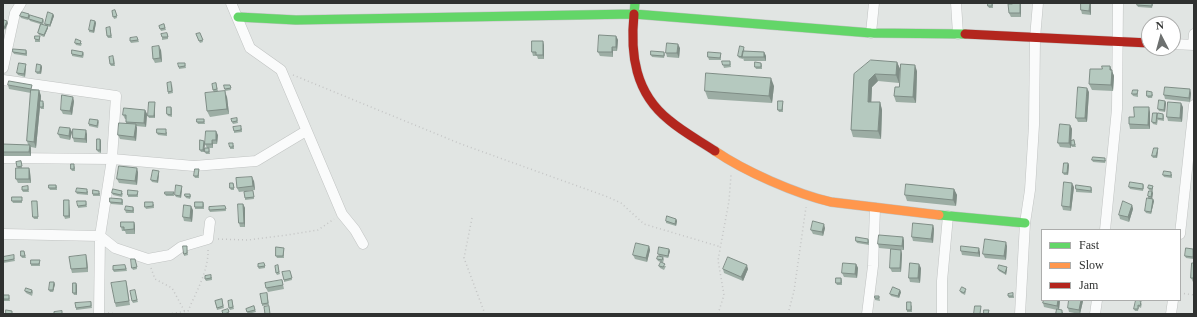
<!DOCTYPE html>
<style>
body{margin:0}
#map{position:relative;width:1197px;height:317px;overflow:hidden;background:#e1e5e3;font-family:Georgia,serif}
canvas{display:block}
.frame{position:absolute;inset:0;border:4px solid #2f3130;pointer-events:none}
.legend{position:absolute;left:1041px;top:229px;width:140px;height:72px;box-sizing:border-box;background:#fff;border:1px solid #acadac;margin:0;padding:5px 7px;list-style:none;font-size:12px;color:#2f3130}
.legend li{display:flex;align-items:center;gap:8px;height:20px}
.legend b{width:20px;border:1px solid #acadac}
.north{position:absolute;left:1141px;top:16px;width:40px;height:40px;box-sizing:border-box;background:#fff;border:1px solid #acadac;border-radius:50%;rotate:354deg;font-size:11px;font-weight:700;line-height:16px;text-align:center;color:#2f3130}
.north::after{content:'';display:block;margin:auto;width:14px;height:18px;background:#6d706f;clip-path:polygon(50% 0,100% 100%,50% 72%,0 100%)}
</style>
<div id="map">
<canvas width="1197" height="317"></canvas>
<div class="frame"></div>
<ul class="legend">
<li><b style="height:5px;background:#63d668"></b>Fast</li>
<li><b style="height:5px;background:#ff974d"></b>Slow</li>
<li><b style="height:5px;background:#b3261e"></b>Jam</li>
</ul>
<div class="north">N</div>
</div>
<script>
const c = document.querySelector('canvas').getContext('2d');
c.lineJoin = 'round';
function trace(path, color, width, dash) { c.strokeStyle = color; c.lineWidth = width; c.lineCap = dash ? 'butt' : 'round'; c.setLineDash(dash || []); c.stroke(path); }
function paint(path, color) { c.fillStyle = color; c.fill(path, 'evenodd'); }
const street = new Path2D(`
 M231 3 250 48 281 70 342 214 355 230 363 244
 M956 3 958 34
 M871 33 874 3
 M1173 44 1194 45
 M1193 45 1194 34
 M3 68 15 13 21 3
 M3 80 116 96 112 159 100 236 99 314
 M3 158 112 159 194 166 256 161 306 131
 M1105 230 1117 109 1118 3
 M3 234 100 236 115 248 148 259 170 255 181 247 208 239 210 222
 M1180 234 1194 105
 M867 314 873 266 875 208
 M942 314V281L948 216
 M1020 314 1025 223 1030 190 1034 125 1035 38 1038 3
 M1095 314 1097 300
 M1171 314 1173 300`);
const fast = new Path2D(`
 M635 3 634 14 871 33 965 34
 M238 17 296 20 634 14
 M939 215 1025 223`);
const slow = new Path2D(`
 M715 151C744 171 796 194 831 202L939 215`);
const jam = new Path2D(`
 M634 14C630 54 635 93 669 120 683 132 700 141 715 151
 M965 34 1149 43`);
trace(street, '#c0c3c2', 11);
trace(fast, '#c0c3c2', 10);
trace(slow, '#c0c3c2', 10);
trace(jam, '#c0c3c2', 10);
trace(new Path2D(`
 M293 75 461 144 608 197 621 203 644 224 721 247
 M472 218 464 258 485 314
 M218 239 248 240 287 235 318 230 334 219
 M151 268 155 279 172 288 185 312
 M1180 293 1194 295
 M108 313 120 314
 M168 314 188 311C196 292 209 270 208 249
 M718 314 724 295 718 260 729 201 731 175
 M788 314 794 291 806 207`), '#c4c5c5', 1.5, [1, 3]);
trace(street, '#fafbfb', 10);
trace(fast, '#63d668', 9);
trace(slow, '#ff974d', 9);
trace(jam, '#b3261e', 9);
paint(new Path2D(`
 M993 3V8H989L988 6Z
 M1008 3H1021V17H1011L1009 13 1012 3Z
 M1091 3V15L1082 14 1081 10Z
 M1153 4 1152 8 1138 7 1137 5Z
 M115 10 117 18 114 19 112 11Z
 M53 14 54 16 50 27 48 26V28L44 37 39 35 38 33 40 24 30 21 29 19 28 20 21 18 20 16H30L43 19 44 21 43 25H45V24Z
 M95 21 96 23 94 33 89 32V30Z
 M164 24 166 30 161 31 159 26Z
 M110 27 112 38H108L107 36Z
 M200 33 203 42 200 43 196 34Z
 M168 35V39L162 40V37Z
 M40 36V42H35V39Z
 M616 36 618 40 617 51H613V57L600 56 598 52Z
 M138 39 139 42 131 43 130 41Z
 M75 43H82L81 46 76 45Z
 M544 45V59H538L537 56H533L532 52Z
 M680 48 679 58 667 57 666 53Z
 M745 49 744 51 764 52 766 56V61H744L743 58V59L739 58 738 56Z
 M26 50 27 52V56L14 54 13 52Z
 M161 50 162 62 155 63 153 59Z
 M83 52 84 54 83 58 72 56V54Z
 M664 52 665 54 664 58 652 57 651 55Z
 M721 53V60H709L708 57Z
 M114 58 115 66H111L110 64Z
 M730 61 731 67 724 68 723 65Z
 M897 62 900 69 899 83 878 81 872 87 871 102H880L882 110 881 139 853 137 851 130 854 74Z
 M185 63 186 68 179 69V67Z
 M761 63 762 65V69H756L755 67Z
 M41 65 42 67 41 74H37L36 72Z
 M26 66 25 77 18 75 17 73Z
 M1110 66 1114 76 1113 91 1092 90 1089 84 1102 69Z
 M917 71 916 103 896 102 894 96 899 87Z
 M216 83 218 91 214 92 227 97 229 114 210 117 207 111 214 92 213 90Z
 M172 84 173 93 168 94V92Z
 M8 85 39 90 41 96V101L44 103V109H41L40 107 36 148 31 147V156H3V144L28 145 27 141 31 93 9 89Z
 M230 85 231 90 225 91V89Z
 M774 86 772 103 708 99 705 91Z
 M1089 92 1087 122H1078L1076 118Z
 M1138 93V97L1133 96 1132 94Z
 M1191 93 1190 102 1165 99 1164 95Z
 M1153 94 1152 98H1148L1147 96Z
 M74 101 72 115 63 114 61 110Z
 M783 101V112H779L778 110Z
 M1165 101 1166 103 1165 112 1159 111 1158 109Z
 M155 102V118H149L148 116Z
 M171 107 172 109V117L168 116 167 114Z
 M1183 107 1182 122 1168 121 1167 117Z
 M145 110 147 114 146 127 136 126 137 128 136 141 120 139 118 135 126 123V119H125L123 115Z
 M1150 112V129H1130L1129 124 1134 117Z
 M1163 114 1164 116V121L1158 120V119L1157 125 1153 124 1152 122 1158 115Z
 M237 118 238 123 233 124 232 122Z
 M204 119 205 124H198L197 122Z
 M98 120 99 122 98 128 89 126V124Z
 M1070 125 1072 129 1071 141 1074 140 1076 147H1072L1071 145V148L1060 147 1058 143Z
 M242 128V132L234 133V131Z
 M72 132 70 140 60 138 58 134Z
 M167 132V136L158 135 157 133Z
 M87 134V143L74 142 73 138Z
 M218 135 217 144H213V148H207L205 144Z
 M100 139 101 141V153L98 152 97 150Z
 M204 141 205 143 204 152H201L200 150Z
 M234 145V149H230V147Z
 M209 148 210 154H206L205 152Z
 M1158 148V150L1157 158H1153L1152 156Z
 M1092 160H1106L1105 163 1093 162Z
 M21 161 22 168H20H29L30 172 31 183H18L16 179 18 168 16 162Z
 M1068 163 1069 165 1068 175H1064L1063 173Z
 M75 166V171H72L71 169Z
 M199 169V178H195L194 176Z
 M138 172 137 185 119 183 117 179Z
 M159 173 158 183 152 182 151 180Z
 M1172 174V178L1164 177 1163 175Z
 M254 181 255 190 239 192 237 188Z
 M233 183 234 185V190H231L230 188Z
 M1143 184 1144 186 1143 191 1130 189 1129 187Z
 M56 185 57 187V190H50L49 188Z
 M28 186 29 192H23L22 190Z
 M1074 187 1071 211 1063 210 1062 206Z
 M1091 187 1092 189V193L1076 192V189Z
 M182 188 181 198 176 197 175 195Z
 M1148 188H1153V191L1149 190Z
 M954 189 957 195 956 206 907 201 905 195Z
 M88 191V195L77 194 76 192Z
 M253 191 254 199 245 200V198Z
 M1152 191 1153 193 1152 199 1154 201 1151 214 1146 213 1145 211 1148 198V196Z
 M174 192V196H166L165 194Z
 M100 193V196H93V194Z
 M112 193H123L122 197 113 195Z
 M138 193V197H128V195Z
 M190 194 191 196 190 199 186 198 185 196Z
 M22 199V203H13L12 201Z
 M122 199 123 201V205L111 204 110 202Z
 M86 201 87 207 78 208V206Z
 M203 202 204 204V209H195V207Z
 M37 203 38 219H34L33 217Z
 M69 203 70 218 65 219 64 216Z
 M154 204V208L146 209 145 207Z
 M243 204 245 208V227H240L239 223Z
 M1132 205 1133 209 1129 222 1120 219 1119 215Z
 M225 206 226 211 210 212 209 210Z
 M133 207 134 209V213H126L125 210Z
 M193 210 192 222 184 221 183 217Z
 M676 219 677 221 676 226 666 223V221Z
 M134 222 135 226V234H126L125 231H122L121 227Z
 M933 225 934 229 933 243 913 241 912 237Z
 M825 228 823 236 813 234 811 230Z
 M903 237 904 241V250H901L902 254 901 272H892L890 268 900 250 879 248 878 244Z
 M868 239 869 241V245L857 243 856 241Z
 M649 246 650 250 647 262 635 259 633 255Z
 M1007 246 1006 260 985 258 983 254Z
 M187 248 188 255 184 256V254Z
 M284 248V258H277L276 256Z
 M1194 250 1193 259 1186 258 1185 256Z
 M24 251 26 258H22L21 256Z
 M670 251 668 258 659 256 658 254Z
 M961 251 980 252V257L962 255Z
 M3 257H14L15 261 3 263Z
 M663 257 664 259 663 263 658 261 657 259Z
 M87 259 88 272 72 273 71 269Z
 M135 259 137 269 133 270 132 268Z
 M40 262V266H31V264Z
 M1194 263V282H1193L1191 278Z
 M856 264 858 268 857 278 844 277 842 273Z
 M265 265V268L259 269 258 267Z
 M659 266H666L664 270 660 268Z
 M126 267 127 271 114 272 113 270Z
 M278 267 280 274 277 275 276 273Z
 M1007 267V269L1006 275 999 271 998 269Z
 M921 268 920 283 910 282 909 278Z
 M723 269H748L743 281 724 273Z
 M290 271 292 280 284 282V280Z
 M212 277V280L206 281 205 279Z
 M841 278 842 280V285H837L836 283Z
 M282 280 284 289 268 292 266 288Z
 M126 281 127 285 130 305 116 307 115 303Z
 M55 284 53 292H50L49 290Z
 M77 285V295H74L73 293Z
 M32 290 33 292 32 296 26 293 25 291Z
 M960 291H966L965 295 961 293Z
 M135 292 138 302 133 303 132 301Z
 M901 292 899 298 891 296 890 294Z
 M267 293 269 305 262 306V304Z
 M3 295H9L10 301H3Z
 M879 296 880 301 875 300V298Z
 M1008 296H1014V298H1009Z
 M222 299 224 308 217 310 215 301Z
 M232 300 234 309 230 310 229 308Z
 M1044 300H1060L1059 309 1063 312V314H1056L1057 310 1044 307 1043 303Z
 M1083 301 1080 314 1069 312 1068 308Z
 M91 302 92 308 76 310V308Z
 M1142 303 1141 308 1139 307 1138 311H1135L1134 309Z
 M912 305V312H907V310Z
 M254 306 256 312 248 314 246 309Z`), '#9cada4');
paint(new Path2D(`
 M1020 3H1021V17L1020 13Z
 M1090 3H1091V15L1089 11Z
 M53 14 54 16 50 27V25Z
 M7 21 8 23 5 30 4 28Z
 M95 21 96 23 94 33 93 31Z
 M48 26V28L44 37V35Z
 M616 36 618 40 617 51 616 47Z
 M543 41 544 45V59L543 55Z
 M678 44 680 48 679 58 677 53Z
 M159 46 161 50 162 62 160 58Z
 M612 47 613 51V57L612 52Z
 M764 52 766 56V61L764 57Z
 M897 62 900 69 899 83 896 75Z
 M26 64V66L25 77 24 74Z
 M41 65 42 67 41 74 40 72Z
 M915 65 917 71 916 103 913 97Z
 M1110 66 1114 76 1113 91 1111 85Z
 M875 74 878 81 872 87 871 109 868 102 869 80Z
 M771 78 774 86 772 103 769 96Z
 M1087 88 1089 92 1087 122 1085 118Z
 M1190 89 1191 93 1190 102 1189 98Z
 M39 90 41 96 36 148 34 142Z
 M225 91 227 97 229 114 227 109Z
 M73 97 74 101 72 115 70 111Z
 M1165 101 1166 103 1165 112 1164 110Z
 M155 102V118L154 116Z
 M880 102 882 110 881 139 878 131Z
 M1181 103 1183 107 1182 122 1180 118Z
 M1149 107 1150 112V129L1148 125Z
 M145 110 147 114 146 127 144 123Z
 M136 124 137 128 136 141 134 137Z
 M1070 125 1072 129 1071 148 1069 143Z
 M70 128 72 132 70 140 69 136Z
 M86 130 87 134V143L85 139Z
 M216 131 218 135 217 144 216 140Z
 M100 139 101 141V153L100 150Z
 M212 140 213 144V148L212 144Z
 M204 141 205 143 204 152 203 150Z
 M30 145 31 149V156L29 152Z
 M1158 148V150L1157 158 1156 156Z
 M1068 163 1069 165 1068 175 1067 173Z
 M29 168 30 172 31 183 29 179Z
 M137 168 138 172 137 185 135 181Z
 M159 171V173L158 183 157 181Z
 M252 177 254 181 255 190 253 186Z
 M1072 183 1074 187 1071 211 1070 207Z
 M182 186V188L181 198 180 196Z
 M954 189 957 195 956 206 953 200Z
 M1152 191 1153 193 1152 199 1151 197Z
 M1153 199 1154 201 1151 214V212Z
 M69 200V203L70 218 69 216Z
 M243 204 245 208V227L244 223Z
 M1132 205 1133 209 1129 222 1128 217Z
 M191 206 193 210 192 222 190 218Z
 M676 219 677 221 676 226 675 224Z
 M134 222 135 226V234L134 229Z
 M824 224 825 228 823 236 822 232Z
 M933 225 934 229 933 243 931 239Z
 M903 237 904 241V250L902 246Z
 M1006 242 1007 246 1006 260 1004 256Z
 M649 246 650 250 647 262 646 258Z
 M979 248 980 252V257L978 253Z
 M669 249 670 251 668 258V256Z
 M1193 249 1194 253 1193 259Z
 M901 250 902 254 901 272 900 268Z
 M86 255 87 259 88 272 87 268Z
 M856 264 858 268 857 278 855 274Z
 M919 264 921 268 920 283 918 278Z
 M747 265 748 269 743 281 741 277Z
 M1007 267V269L1006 275 1005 273Z
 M54 282 55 284 53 292V290Z
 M76 283 77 285V295L76 293Z
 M900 290 901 292 899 298 898 296Z
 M1058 300H1060L1059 310 1057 306Z
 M1081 300H1082L1083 301 1080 314 1079 310Z`), '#7f8d86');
const building = new Path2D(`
 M988 3H992V6H988Z
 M1012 3H1020V13H1009L1008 4H1012Z
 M1081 3H1090L1089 11 1081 10Z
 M1138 3H1152V6L1137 5Z
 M115 10 117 16 113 17 112 11Z
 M22 12 29 14 28 18 20 16Z
 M48 12 53 14 50 25 45 24Z
 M30 15 43 19 42 23 29 19Z
 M4 20 7 21 4 28 3 27V23Z
 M91 20 95 21 93 31 89 30Z
 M41 24 48 26 44 35 38 33Z
 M164 24 165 28 160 29 159 26Z
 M110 27 111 36H107L106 28Z
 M167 33 168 37H162L161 34Z
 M200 33 203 40 199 41 196 34Z
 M599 35 616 36V47H612V52H598Z
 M35 36H40L39 40 35 39Z
 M137 37 138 40 130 41V38Z
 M76 39 81 41 80 44 75 43Z
 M532 41H543V55H536V52H532Z
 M667 43 678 44 677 53H666Z
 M159 46 160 58 153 59 152 47Z
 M740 46 744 47 742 57 738 56Z
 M13 49 26 50V54L13 52Z
 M72 50 83 52 82 56 72 54Z
 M651 51 664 52V56L651 55Z
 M743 51 764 52V57H742Z
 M708 52 721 53 720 58 708 57Z
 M113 56 114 64H110L109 57Z
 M871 60 897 62 896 75 875 74 869 80 868 102H880L878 131 851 130 854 74Z
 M722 61H730V65H723Z
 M755 62 761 63V67H755Z
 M19 63 26 64 24 74 17 73Z
 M178 63H185V66L179 67Z
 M37 64 41 65 40 72H36Z
 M901 64 915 65 913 97 894 96 895 87H899Z
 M1102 66H1110V70H1112L1111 85 1089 84 1090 69H1102Z
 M706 73 771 78 769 96 705 91Z
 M9 81 32 85 31 89 8 85Z
 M171 82 172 91 168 92 167 83Z
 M216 83 217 89 213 90 212 84Z
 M224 85H230L231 88 225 89Z
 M1078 87 1087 88 1085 118H1076Z
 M1165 87 1190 89 1189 98 1164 95Z
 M31 90H39L34 142 27 141Z
 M1133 90H1138L1137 94H1132Z
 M225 91 227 109 207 111 205 93Z
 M1147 91 1152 92V96H1147Z
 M62 95 73 97 70 111 61 110Z
 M1159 100 1165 101 1164 110 1158 109Z
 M40 101H43V107H40Z
 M778 101H783L782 110H778Z
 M149 102H155L154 116H148Z
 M1168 102 1181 103 1180 118 1167 117Z
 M167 107H171V115L167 114Z
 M1134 107H1149L1148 125 1129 124V117H1134Z
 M124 108 145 110 144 123 126 122V115H123Z
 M1153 113H1157L1156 123 1152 122Z
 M1158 113 1163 114V119L1157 118Z
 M237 118V121L232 122 231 119Z
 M90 119 98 120 97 126 89 124Z
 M197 119H204V122H197Z
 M119 123 136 124 134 137 118 135Z
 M1060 124 1070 125 1069 143H1058Z
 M241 126V130L234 131 233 127Z
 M60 127 70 128 69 136 58 134Z
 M73 129 86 130 85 139 73 138Z
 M157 129H166V134L157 133Z
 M206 131H216V140H212V144H205Z
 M97 139H100V150H97Z
 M200 140 204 141 203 150H200Z
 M1074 140 1075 145H1071V141Z
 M229 143H233V147H230Z
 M3 144 30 145 29 152H3Z
 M205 148H209V152H205Z
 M1154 148H1158L1156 156H1152Z
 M1093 157 1105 158V161L1092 160Z
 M21 161 22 166 17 167 16 162Z
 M1064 163H1068L1067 173H1063Z
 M71 164H74V169H71Z
 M119 166 137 168 135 181 117 179Z
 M16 168H29V179H16Z
 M195 169H199L198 176H194Z
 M153 170 159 171 157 181 151 180Z
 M1164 171 1171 172V176L1163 175Z
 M252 177 253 186 237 188 236 178Z
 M1064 182 1072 183 1070 207 1062 206Z
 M1130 182 1143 184V189L1129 187Z
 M230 183H233L234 188H230Z
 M906 184 954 189 953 200 905 195Z
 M49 185H56V188H49Z
 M176 185 182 186 180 196 175 195Z
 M1076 185 1091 187V191L1076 189Z
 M1149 185 1153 186 1152 189 1148 188Z
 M28 186V190H22V187Z
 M77 188 87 189V193L76 192Z
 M113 189 122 191 121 195 112 193Z
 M93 190 99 191V194H93Z
 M128 190 138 191 137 195H128Z
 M253 191 254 197 245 198 244 192Z
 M1149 191H1152L1151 197 1148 196Z
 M165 192H174L173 194H165Z
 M185 194H190V197L185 196Z
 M12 197H22V201H12Z
 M110 198 122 199V203L110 202Z
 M1147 198 1153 199 1151 212 1145 211Z
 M64 200H69V216H64Z
 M32 201H37L38 217H33Z
 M77 201H86V205L78 206Z
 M1123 201 1132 205 1128 217 1119 215Z
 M145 202H153V206L145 207Z
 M195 202H203V207H195Z
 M238 204H243L244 223H239Z
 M184 205 191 206 190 218 183 217Z
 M126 206 133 207V211L125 210Z
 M225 206 226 209 209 210V207Z
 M667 216 676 219 675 224 666 221Z
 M813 221 824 224 822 232 811 230Z
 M121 222H134V229L124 230V227H121Z
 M913 223 933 225 931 239 912 237Z
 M879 235 903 237 902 246 878 244Z
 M856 237 868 239V243L856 241Z
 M985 239 1006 242 1004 256 983 254Z
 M636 243 649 246 646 258 633 255Z
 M183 246H187V253L184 254Z
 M961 246 979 248 978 253 961 251Z
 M276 247 284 248 283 256H276Z
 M659 247 669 249 668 256 658 254Z
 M1186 248 1193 249V257L1185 256Z
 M891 249 901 250 900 268H890Z
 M21 251H24L25 256H21Z
 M14 255V259L3 261V257Z
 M86 255 87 268 71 269 69 257Z
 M658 256 663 257 662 260 657 259Z
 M728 257 747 265 741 277 723 269Z
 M131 259H135L137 267 132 268Z
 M31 260H40L39 264H31Z
 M661 262 665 264 663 267 659 266Z
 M264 263 265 266 258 267V264Z
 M843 263 856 264 855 274 842 273Z
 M910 263 919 264 918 278H909Z
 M1192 263H1194V278H1191Z
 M125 265 126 269 113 270V266Z
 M278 265 279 272 276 273 275 266Z
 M999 265 1007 267 1005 273 998 269Z
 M290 271 292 278 284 280 282 272Z
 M211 275V278L205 279V276Z
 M836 278H841V283H836Z
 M282 280 283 285 266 288 265 283Z
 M126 281 129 301 115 303 111 283Z
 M50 282H54L53 290H49Z
 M73 283H76V293H73Z
 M893 287 900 290 898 296 890 294Z
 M962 287 966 289 964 293 960 291Z
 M26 288 32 290 31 293 25 291Z
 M135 290 137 300 132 301 130 291Z
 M267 293 268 303 262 304 260 294Z
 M1013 293V296H1008V294Z
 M3 295H9V299H3Z
 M875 296H879V298H875Z
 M222 299 223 306 217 308 215 301Z
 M232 300 233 307 229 308 228 301Z
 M1044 300H1058L1057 306 1043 303Z
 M1069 300H1081L1079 310 1068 308Z
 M1136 300 1141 301 1140 306 1138 305V309H1134Z
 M91 302V306L76 308 75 303Z
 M907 302H911V310H907Z
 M254 306 255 310 247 312 246 309Z
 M269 306 270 314H265L264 307Z
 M975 306H981L980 314H974Z
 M228 309 229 312 225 314H223L222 311Z
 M1057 309 1062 310V314H1056Z
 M6 310 12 311V314H6Z
 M984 310H989L988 314H984Z
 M62 311V314H54V312Z`);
paint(building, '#b5c9bf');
trace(building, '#7f8d86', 1);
</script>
